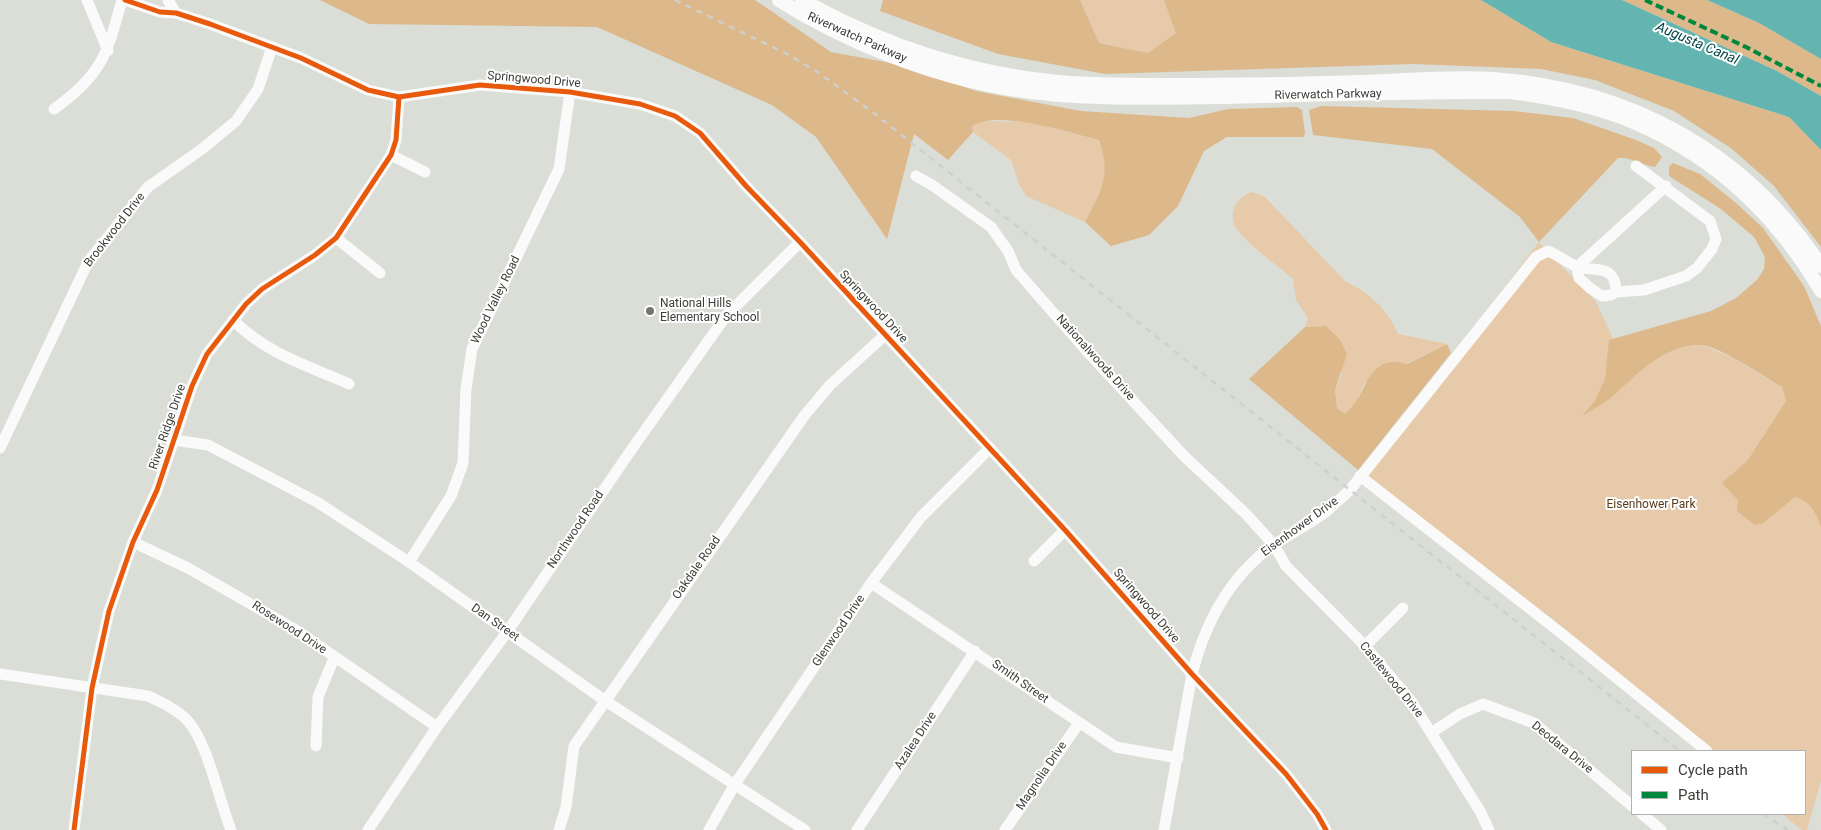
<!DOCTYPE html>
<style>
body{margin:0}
#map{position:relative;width:1821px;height:830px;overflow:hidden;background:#daded7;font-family:Roboto,sans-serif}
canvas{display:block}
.legend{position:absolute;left:1631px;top:750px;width:175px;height:65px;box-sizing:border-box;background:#fff;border:1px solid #b1b2af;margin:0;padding:6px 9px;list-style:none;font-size:15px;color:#3b3e38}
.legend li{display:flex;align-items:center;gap:10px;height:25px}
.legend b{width:25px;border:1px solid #b1b2af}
</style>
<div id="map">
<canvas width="1821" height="830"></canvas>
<ul class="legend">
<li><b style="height:6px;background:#e8590c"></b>Cycle path</li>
<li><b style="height:6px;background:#00873e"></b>Path</li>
</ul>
</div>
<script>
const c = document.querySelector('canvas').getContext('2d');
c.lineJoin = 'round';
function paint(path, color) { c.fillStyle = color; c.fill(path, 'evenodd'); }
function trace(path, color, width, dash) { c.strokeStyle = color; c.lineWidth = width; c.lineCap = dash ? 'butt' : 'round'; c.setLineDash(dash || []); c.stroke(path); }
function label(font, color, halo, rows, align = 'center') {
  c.font = font + ' Roboto,sans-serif'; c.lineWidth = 4; c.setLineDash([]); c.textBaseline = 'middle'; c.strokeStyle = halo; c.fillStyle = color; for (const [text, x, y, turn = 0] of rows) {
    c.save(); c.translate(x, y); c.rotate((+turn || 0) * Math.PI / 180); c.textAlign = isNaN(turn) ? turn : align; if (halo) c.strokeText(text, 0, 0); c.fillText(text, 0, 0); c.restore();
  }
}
paint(new Path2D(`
 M1080 0H1164L1177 33 1148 53 1099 43Z
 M980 121 1029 122 1099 140C1111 175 1102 190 1085 222L1026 196 1019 184 1011 160 973 132 972 126Z
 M1252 192 1265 197 1346 282C1369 292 1389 311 1398 334L1447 344 1364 384 1353 408 1345 414 1337 408 1335 390 1342 374 1326 326 1305 327 1308 318 1296 300 1293 279C1276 264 1254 250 1239 232 1226 217 1235 197 1252 192Z
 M1539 242 1596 302 1618 349 1702 345 1733 358 1782 387 1821 528V781L1807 830H1802L1782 814H1805V751H1706L1360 476Z`), '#e7caa9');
paint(new Path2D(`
 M320 0H755L831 52 896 64 976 91 1081 111 1189 118 1228 109 1297 107 1302 110 1305 134 1303 137H1227L1204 151 1178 206 1149 235 1111 246 1085 222C1102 190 1111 175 1099 140 1070 133 998 109 972 126L973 132 948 160 914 134 887 239 816 137 772 105 597 27 369 24Z
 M883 0H1080L1099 43 1148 53 1176 33 1164 0H1481L1551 42 1789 117 1821 150V247L1774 186 1732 149 1674 111 1595 80 1541 69 1413 64 1105 74 998 54 880 11Z
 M1622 0H1707L1759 23 1821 59V96L1777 71Z
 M1321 106 1514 111 1573 118 1636 140 1654 148 1662 157 1655 167C1641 165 1633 157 1618 158L1539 242 1520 217 1432 149 1313 135 1309 110Z
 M1673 163 1700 174 1736 203 1763 228 1804 286 1821 326V528C1817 513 1810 501 1795 497L1763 523 1755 525 1737 511 1738 500 1722 483 1748 460 1786 401 1782 387C1765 377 1719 346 1701 345 1665 344 1638 373 1614 395 1605 403 1593 409 1582 416L1595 401 1605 379 1609 340 1711 311 1736 298 1757 280 1764 269 1765 257 1754 237 1721 209 1669 176V167Z
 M1326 326 1340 340 1347 354 1335 390 1337 408 1345 414C1368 396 1366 352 1407 364L1447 344 1451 353 1358 470 1249 379 1305 327Z`), '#dcb88b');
paint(new Path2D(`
 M1481 0H1622L1777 71 1821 96V150L1789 117 1551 42Z
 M1707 0H1821V59L1759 23Z`), '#64b5b2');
trace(new Path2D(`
 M87 0 108 51
 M125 0 160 12 176 13 210 24 301 58 368 90 399 97 480 85 570 92 640 104 675 116 700 133 746 186 800 242 1065 530 1192 674 1286 774 1317 814 1326 830
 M168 0 176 13
 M54 109C102 75 107 54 122 0
 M391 155 425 172
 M916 176 932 185 991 227 1008 251 1016 270 1085 349 1184 456 1246 514 1274 545 1286 566 1365 646 1411 701 1480 811 1489 830
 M336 238 380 273
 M1577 267 1579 278 1590 288 1602 296 1611 295 1616 292 1644 290 1686 276 1697 268 1712 249 1716 239 1710 221 1636 166
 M1577 267 1666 186
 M233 320C267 354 306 365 349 384
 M174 440 208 445 317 502 409 562 604 700 805 830
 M0 448 88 262 148 187 202 149 236 121 258 89 272 47
 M1360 476 1561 633 1707 751
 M133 542 188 568 296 630 437 727
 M1034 561 1065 530
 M409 562 451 496 463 463 466 389 472 349 559 169 570 92
 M871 583 1116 747 1178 758
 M1365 646 1403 608
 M0 674 148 696C161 702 174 708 185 718 207 738 219 801 231 830
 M1431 733 1460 714 1483 704 1534 723 1632 806
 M316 746 318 697 334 658
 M1642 814 1661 830
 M74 830 92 688 109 611 133 542 157 490 192 386 207 354 246 304 262 289 315 255 336 238 391 155 396 140 399 97
 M368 830 437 727 507 632 629 453 726 316 800 242
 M559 830 566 807 574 746 804 416 830 385 885 335
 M709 830 735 784 871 583 921 517 990 448
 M857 830 975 651
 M1005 830 1079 723
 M1164 830 1192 674C1203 631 1221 592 1254 561 1275 540 1304 529 1327 511 1335 504 1342 497 1350 490L1536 257 1548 251C1558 255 1566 262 1576 266 1593 273 1616 262 1616 292`), '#f9faf9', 11);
trace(new Path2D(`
 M779 0C845 42 932 76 1010 89 1079 100 1148 98 1217 97 1315 95 1413 91 1511 92 1554 98 1597 106 1636 123 1716 158 1778 217 1821 291
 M802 0C882 45 965 73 1058 82 1103 86 1149 85 1195 85 1251 85 1306 84 1361 82 1405 81 1450 76 1493 79 1630 89 1745 151 1821 266`), '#f9faf9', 14);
trace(new Path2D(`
 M675 0 787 54 819 73 875 114 1680 751
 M1763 814 1788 830`), '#cfd0ce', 2.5, [6, 6]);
trace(new Path2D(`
 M1645 0 1746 47 1821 86`), '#00873e', 4, [8, 4]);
trace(new Path2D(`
 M125 0 160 12 176 13 210 24 301 58 368 90 399 97 480 85 570 92 640 104 675 116 700 133 746 186 800 242 1065 530 1192 674 1286 774 1317 814 1326 830
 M74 830 92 688 109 611 133 542 157 490 192 386 207 354 246 304 262 289 315 255 336 238 391 155 396 140 399 97`), '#e8590c', 5);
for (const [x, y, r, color] of [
 [650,311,5,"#737670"]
]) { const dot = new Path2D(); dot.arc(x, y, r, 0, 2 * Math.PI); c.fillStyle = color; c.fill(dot); trace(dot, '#fff', 2); }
label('12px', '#3b3e38', '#fff', [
 ["Riverwatch Parkway",857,38,24],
 ["Springwood Drive",534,80,5],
 ["Riverwatch Parkway",1328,95,-1],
 ["Brookwood Drive",115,230,-52],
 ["Wood Valley Road",496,300,-64],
 ["Springwood Drive",873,307,47],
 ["Nationalwoods Drive",1095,358,48],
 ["River Ridge Drive",168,427,-71],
 ["Eisenhower Drive",1300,527,-36],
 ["Northwood Road",576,530,-56],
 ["Oakdale Road",697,568,-55],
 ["Springwood Drive",1146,606,49],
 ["Dan Street",495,623,35],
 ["Rosewood Drive",289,628,33],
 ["Glenwood Drive",839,631,-56],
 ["Castlewood Drive",1391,680,51],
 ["Smith Street",1020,682,35],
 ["Azalea Drive",916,741,-57],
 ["Deodara Drive",1562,748,39],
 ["Magnolia Drive",1042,776,-56]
]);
label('12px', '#3b3e38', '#fff', [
 ["National Hills",660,304],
 ["Elementary School",660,318]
], 'left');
label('12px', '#573a1a', '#fff', [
 ["Eisenhower Park",1651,505]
]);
label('italic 14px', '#004544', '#fff', [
 ["Augusta Canal",1697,44,23]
]);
</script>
